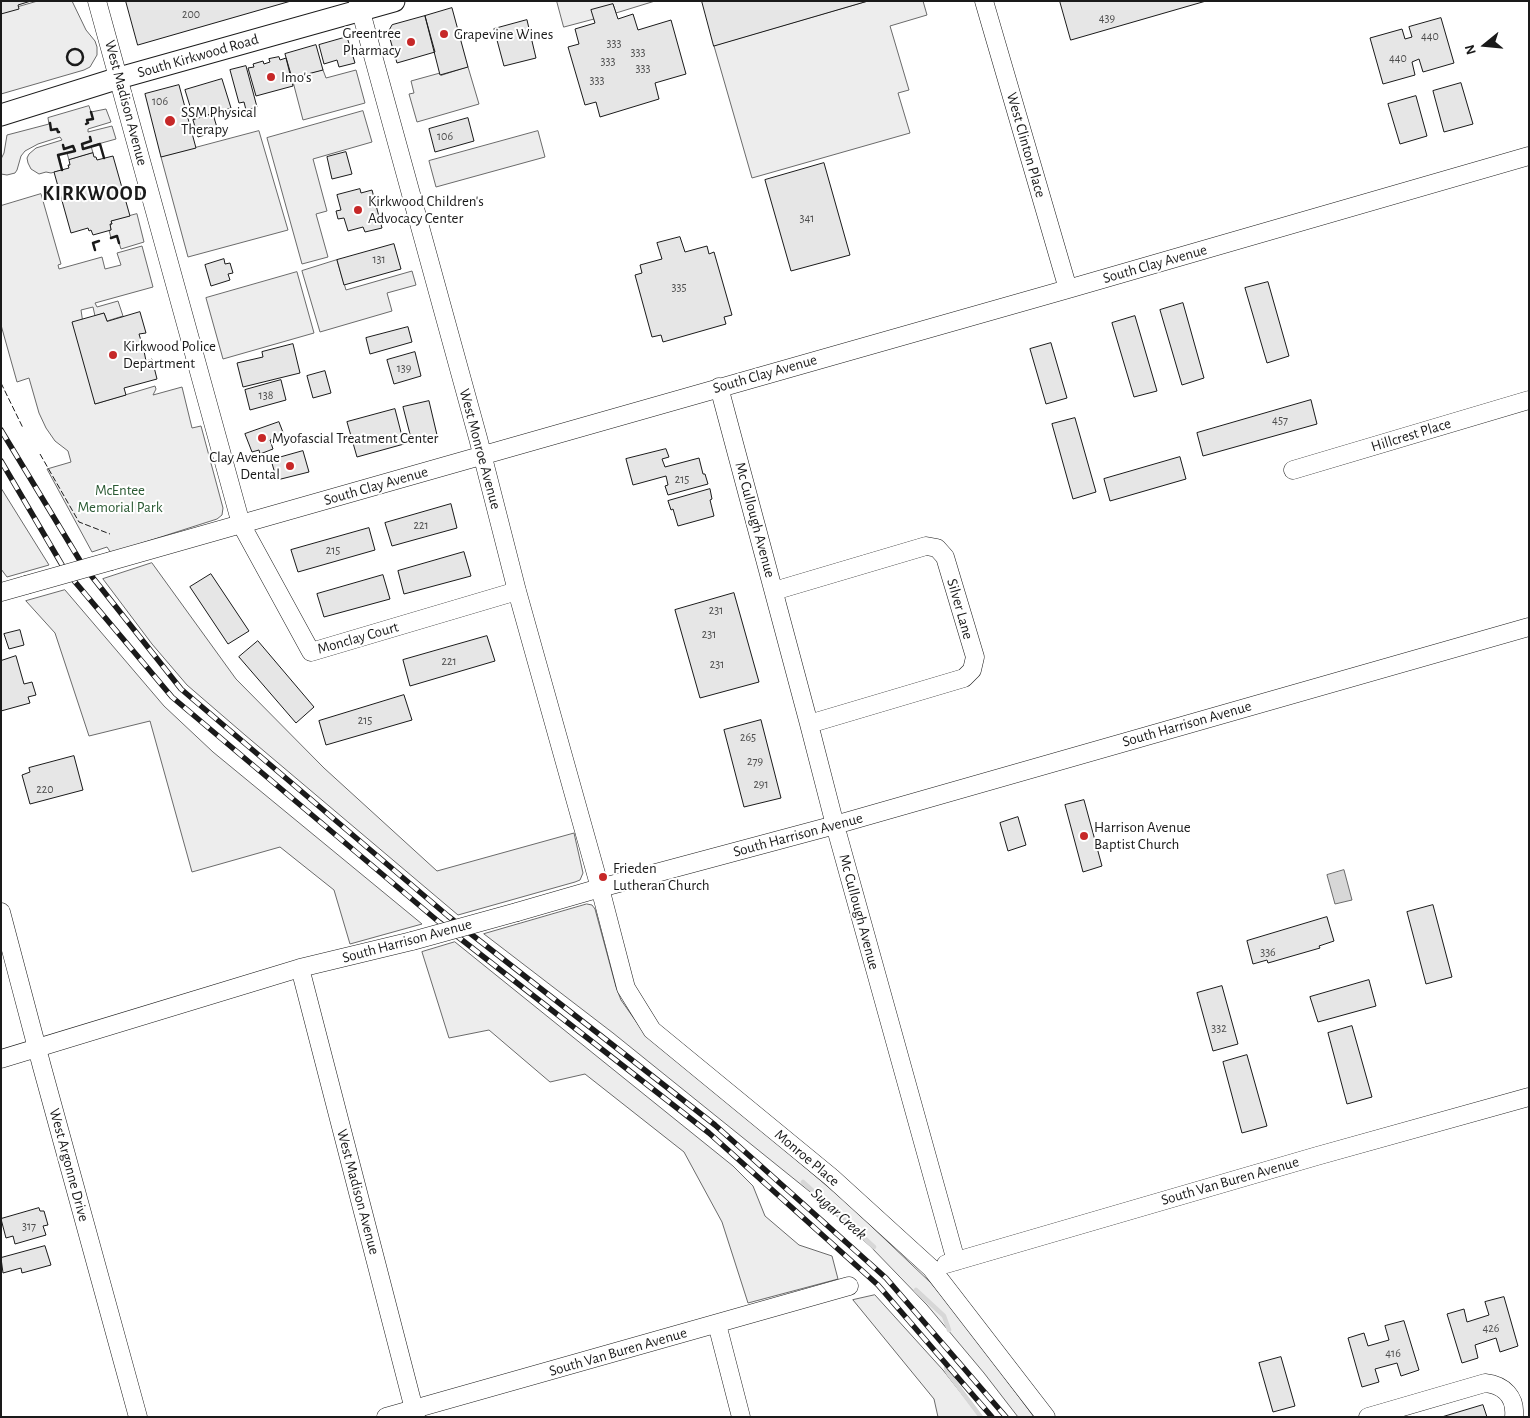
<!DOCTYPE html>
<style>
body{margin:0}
#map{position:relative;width:1530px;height:1418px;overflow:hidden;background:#fff;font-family:"Alegreya Sans",sans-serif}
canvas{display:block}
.frame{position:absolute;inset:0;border:2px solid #1a1a1a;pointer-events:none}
.north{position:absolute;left:1460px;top:20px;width:50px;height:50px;-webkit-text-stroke:4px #fff;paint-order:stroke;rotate:253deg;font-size:14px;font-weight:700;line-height:20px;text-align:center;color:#1a1a1a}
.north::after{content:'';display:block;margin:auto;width:18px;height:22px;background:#1a1a1a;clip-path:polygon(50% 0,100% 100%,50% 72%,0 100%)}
</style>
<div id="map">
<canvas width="1530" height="1418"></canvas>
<div class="frame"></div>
<div class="north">N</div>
</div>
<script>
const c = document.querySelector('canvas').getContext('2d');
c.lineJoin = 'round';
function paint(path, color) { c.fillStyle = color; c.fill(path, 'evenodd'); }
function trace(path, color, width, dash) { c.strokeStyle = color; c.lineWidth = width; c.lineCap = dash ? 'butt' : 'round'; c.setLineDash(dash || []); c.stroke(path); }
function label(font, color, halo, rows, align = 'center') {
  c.font = font + ' "Alegreya Sans",sans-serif'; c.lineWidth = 4; c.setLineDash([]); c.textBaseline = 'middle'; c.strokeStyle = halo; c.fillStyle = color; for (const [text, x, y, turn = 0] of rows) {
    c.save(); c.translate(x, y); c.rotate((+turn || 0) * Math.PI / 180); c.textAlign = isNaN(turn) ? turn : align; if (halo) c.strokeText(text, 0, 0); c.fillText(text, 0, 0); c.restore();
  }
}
const built = new Path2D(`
 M38 1H72L86 30 95 41 97 47V55L90 67 84 70 1 94V12Z
 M557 1H655L616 13 613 4 594 19 564 27Z
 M868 1H923L927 15 890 26 909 90 898 93 910 133 752 178 714 46Z
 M468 67 479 104 417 122 409 94 414 93 411 81 440 73 441 75Z
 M323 70 326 78 356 70 365 103 303 120 292 78Z
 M89 106 91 112 106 109 111 122 88 129V132L112 126 116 139 91 146 93 153 69 160 67 153 59 155 62 170 51 173 46 172 39 174 31 169 28 163 27 158 29 154 36 148 62 140 60 137 38 144 25 151 21 156 17 170 15 173 7 175 1 174V159L4 153 7 135 49 124 48 118Z
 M363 111 372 142 313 159 327 211 316 214 328 257 302 264 267 138Z
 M259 131 288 230 188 257 161 157Z
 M538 131 545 157 436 187 429 161Z
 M41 194 61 264 58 265 59 269 102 257 105 269 121 265 117 253 142 246 153 287 95 303 97 307 118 301 123 316 107 321 104 313 95 316 93 307 81 310 95 404 155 386 156 389 153 395 182 387 192 428 201 426 223 508 222 515 217 519 111 553 107 547 92 552 47 469 71 462 68 451 55 441 46 428 39 413 29 378 17 382 1 325V206Z
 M137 214 144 242 121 249 117 236 111 238 109 230H111L110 224H112L111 221Z
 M337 260 346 290 412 271 416 285 387 293 392 311 320 332 302 271Z
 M297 272 314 333 223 359 206 298Z
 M1 488 49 565 7 577 1 569Z
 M152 563 236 679 324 768 437 871 574 833 583 873 580 880 575 882 458 915 245 735 187 685 152 644 103 579Z
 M65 590 164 706 213 752 422 924 350 944 334 890 280 847 192 872 150 721 89 736 55 633 26 601Z
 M587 904 592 905 595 909 616 987 621 1000 640 1027 847 1203 931 1283 964 1323 1034 1417H1018L984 1373 927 1305 870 1246 809 1191 613 1033 484 934Z
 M455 942 733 1166 753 1186 765 1216 799 1245 832 1256 838 1279 748 1303 722 1222 684 1152 585 1074 550 1082 489 1030 449 1038 422 952Z
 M875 1295 943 1370 980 1417H938L934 1399 853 1300Z`);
paint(built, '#ededed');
trace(built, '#6a6a6a', 1);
const water = new Path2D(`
 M1344 870 1352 900 1335 904 1327 875Z`);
paint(water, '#d7d7d7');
trace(water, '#6a6a6a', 1);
trace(new Path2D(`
 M803 1182 874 1247
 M916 1290 944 1316 949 1330
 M946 1368 948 1373 981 1417`), '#d7d7d7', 4.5);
const building = new Path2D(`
 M1 1H31L18 5 19 9 1 14Z
 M126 1H291L138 45Z
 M702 1H868L714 46Z
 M1060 1H1206L1071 40Z
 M613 4 618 19 633 14 638 30 671 20 686 74 655 83 659 99 600 117 596 102 585 105 568 47 579 44 575 29 595 23 591 10Z
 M452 8 468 67 440 75 425 16Z
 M425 16 435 52 397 63 388 32 392 25Z
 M1441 18 1454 63 1423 72 1419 59 1412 62 1415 75 1383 84 1370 38 1402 29 1405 39 1412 37 1409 27Z
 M527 20 536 58 504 66 494 29Z
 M347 37 355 63 339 67 337 60 324 64 319 45Z
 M316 45 323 70 292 78 285 54Z
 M279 57 280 60 286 58 293 86 256 96 248 68 254 67 253 64 263 61 264 64 270 62 269 59Z
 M246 66 257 107 246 110 244 102 239 103 230 70Z
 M222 79 231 108 194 119 185 90Z
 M1461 83 1473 124 1444 132 1433 91Z
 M179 85 196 148 161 157 145 94Z
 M1416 96 1427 136 1400 144 1388 104Z
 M213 114 218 131 198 137 193 120Z
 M468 118 474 141 435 152 429 129Z
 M346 152 352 174 332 179 327 157Z
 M93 153 94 157H96L97 160 113 156 130 216 111 221 112 224H110L111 230 93 235 91 230 89 231 88 228 71 233 54 172 69 168 68 165H70L69 160Z
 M824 163 850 255 791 271 765 180Z
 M360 189 361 193 372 190 382 228 365 232 363 227 348 231 344 218 338 219 336 211 341 210 337 195Z
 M680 237 685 252 707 246 709 254 714 252 732 315 724 317 726 324 663 342 661 335 652 337 635 275 642 273 640 265 662 259 657 243Z
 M394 244 401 269 344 285 337 260Z
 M224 259 225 264 230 263 233 273 228 274 230 280 211 286 205 265Z
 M1268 282 1289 356 1267 363 1245 288Z
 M1183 303 1204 378 1182 385 1160 310Z
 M140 312 146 333 139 334 142 344 146 343 148 350 144 351 146 361 152 359 157 379 124 388 126 395 95 404 72 322 104 313 107 321Z
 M1135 316 1157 391 1134 397 1112 323Z
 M408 327 412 342 370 354 366 338Z
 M1051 343 1067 398 1046 404 1030 349Z
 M293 344 300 373 243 387 237 363 263 357 262 352Z
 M415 352 421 376 394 384 387 360Z
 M325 371 331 393 313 398 307 376Z
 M281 380 286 400 250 410 245 390Z
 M1311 400 1317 424 1203 456 1197 433Z
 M429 401 437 435 412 442 403 407Z
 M395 409 404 444 357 457 347 422Z
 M1075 418 1096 492 1073 499 1052 424Z
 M279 422 284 435 270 440 273 449 260 454 259 450 252 452 245 434Z
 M666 449 669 457 662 459 665 467 699 458 703 474H705L708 484 668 495 665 486 668 485 666 476 633 485 626 459Z
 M303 451 309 472 277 480 271 460Z
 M1180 457 1186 479 1110 501 1104 479Z
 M710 489 712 499 710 500 714 516 678 526 673 509 671 510 668 501Z
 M451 504 457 528 392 546 385 523Z
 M369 528 375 550 298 572 291 550Z
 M464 552 471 576 404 594 398 571Z
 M211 574 249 631 228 644 190 587Z
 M383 575 390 599 324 617 317 594Z
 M734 593 759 682 700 698 675 610Z
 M20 630 24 645 9 649 4 634Z
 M487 636 495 661 410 686 403 660Z
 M258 641 314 707 296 723 239 657Z
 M16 656 24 684 32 682 36 695 28 697 30 703 1 711V661Z
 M404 695 412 720 326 745 319 721Z
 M761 720 781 798 744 807 724 730Z
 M74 756 83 790 30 804 22 775 30 772 29 768Z
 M1084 800 1102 866 1083 872 1065 805Z
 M1018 817 1026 845 1008 851 1000 823Z
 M1433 905 1452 977 1426 984 1407 912Z
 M1327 917 1334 941 1319 946 1320 948 1268 963 1267 960 1253 964 1247 941Z
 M1369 980 1376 1006 1318 1022 1310 997Z
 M1222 986 1238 1044 1213 1051 1197 993Z
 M1352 1026 1372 1097 1347 1104 1328 1033Z
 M1247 1055 1267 1126 1242 1133 1223 1062Z
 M39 1208 40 1211H44L48 1225 43 1226 46 1235 15 1244 13 1236 6 1238 1 1219Z
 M45 1246 51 1265 22 1273 21 1268 3 1273 1 1258Z
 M1504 1297 1518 1346 1500 1352 1496 1338 1475 1345 1478 1358 1462 1363 1447 1314 1464 1309 1467 1322 1489 1315 1485 1302Z
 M1404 1321 1419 1370 1401 1376 1397 1363 1375 1369 1379 1382 1362 1387 1348 1338 1364 1333 1368 1346 1389 1340 1385 1326Z
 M1281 1357 1295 1406 1273 1412 1259 1363Z
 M1483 1405 1487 1417H1442Z`);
paint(building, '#e6e6e6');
trace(building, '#1a1a1a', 1);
const minor = new Path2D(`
 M97 1 241 524 311 652 517 591
 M358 1 478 438 517 591 600 888 626 988 652 1030 831 1177 931 1268 1046 1417
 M984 1 1068 289
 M719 387 809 724 835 825 956 1261
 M1293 470 1529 400
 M111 561 1068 289 1529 156
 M774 591 926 546 937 548 945 557 975 657 972 670 964 678 809 724
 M1 592 26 585
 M1 912 42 1067 138 1417
 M517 912 600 888 835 825 1529 627
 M300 968 416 1417
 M1 1059 300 968 412 941
 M946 1264 1317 1156 1529 1097
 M717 1324 741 1417
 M386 1417 849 1286
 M1368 1417 1485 1383C1504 1385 1516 1397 1514 1417`);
const major = new Path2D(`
 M1 115 119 78 394 1`);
trace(minor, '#1a1a1a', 19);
trace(major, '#1a1a1a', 23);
trace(minor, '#fff', 18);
trace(major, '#fff', 21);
const rail = new Path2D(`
 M1 430 82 564 181 689 448 916 715 1125 886 1278 1006 1417
 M1 461 65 570 172 697 439 922 709 1133 878 1285 992 1417`);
trace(rail, '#1a1a1a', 5.5);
trace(rail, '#fff', 4, [11]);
const minorBridge = new Path2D(`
 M26 585 111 561
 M412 941 517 912`);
trace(minorBridge, '#1a1a1a', 19, []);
trace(minorBridge, '#fff', 18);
trace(new Path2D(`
 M1 383 23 428
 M40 454 79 522 110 534`), '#1a1a1a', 1, [6, 2.5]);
trace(new Path2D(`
 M67 57a8 8 0 1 1 16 0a8 8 0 1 1-16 0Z
 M50 123 51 130 57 129 58 132H59
 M86 124 88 123 87 120 93 119 91 112
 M90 137 91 141 82 144 83 149 100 144 104 158
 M62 170 58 155 75 151 73 146 64 149 63 145
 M111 238 117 236 119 243
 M95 250 93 243 99 241`), '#1a1a1a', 2.5);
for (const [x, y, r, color] of [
 [444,34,5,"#c62828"],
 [411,42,5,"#c62828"],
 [271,77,5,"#c62828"],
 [170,121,6,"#c62828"],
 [358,210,5,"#c62828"],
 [113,355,5,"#c62828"],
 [262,438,5,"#c62828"],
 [290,466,5,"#c62828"],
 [1084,836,5,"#c62828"],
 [603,877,5,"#c62828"]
]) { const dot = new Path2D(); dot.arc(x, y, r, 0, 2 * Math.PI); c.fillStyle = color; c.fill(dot); trace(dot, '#fff', 2); }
label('12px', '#4d4d4d', null, [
 ["200",191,14],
 ["439",1107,18],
 ["440",1430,36],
 ["333",614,43],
 ["333",638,52],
 ["440",1398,58],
 ["333",608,61],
 ["333",643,68],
 ["333",597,80],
 ["106",160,101],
 ["106",445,136],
 ["341",807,218],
 ["131",379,259],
 ["335",679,287],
 ["139",404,368],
 ["138",266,395],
 ["457",1280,420],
 ["215",682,479],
 ["221",421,525],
 ["215",333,550],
 ["231",716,610],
 ["231",709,634],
 ["221",449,661],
 ["231",717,664],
 ["215",365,720],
 ["265",748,737],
 ["279",755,761],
 ["291",761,784],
 ["220",45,789],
 ["336",1268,952],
 ["332",1219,1028],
 ["317",29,1226],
 ["426",1491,1328],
 ["416",1393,1353]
]);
label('15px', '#1a1a1a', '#fff', [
 ["Greentree",401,33,"right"],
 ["Pharmacy",401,50,"right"],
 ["Grapevine Wines",454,34],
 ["Imo's",281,77],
 ["SSM Physical",181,112],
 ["Therapy",181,129],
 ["Kirkwood Children's",368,201],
 ["Advocacy Center",368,218],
 ["Kirkwood Police",123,346],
 ["Department",123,363],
 ["Myofascial Treatment Center",272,438],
 ["Clay Avenue",280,457,"right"],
 ["Dental",280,474,"right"],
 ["Harrison Avenue",1094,827],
 ["Baptist Church",1094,844],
 ["Frieden",613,868],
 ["Lutheran Church",613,885]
], 'left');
label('15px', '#1a1a1a', '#fff', [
 ["South Kirkwood Road",198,56,-16],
 ["West Madison Avenue",126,103,75],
 ["West Clinton Place",1026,145,74],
 ["South Clay Avenue",1155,264,-16],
 ["South Clay Avenue",765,374,-16],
 ["Hillcrest Place",1411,435,-17],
 ["West Monroe Avenue",480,449,75],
 ["South Clay Avenue",376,486,-16],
 ["Mc Cullough Avenue",755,520,75],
 ["Silver Lane",960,609,74],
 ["Monclay Court",358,638,-16],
 ["South Harrison Avenue",1187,724,-16],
 ["South Harrison Avenue",798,835,-15],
 ["Mc Cullough Avenue",859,912,75],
 ["South Harrison Avenue",407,941,-15],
 ["Monroe Place",807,1158,40],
 ["West Argonne Drive",69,1165,75],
 ["South Van Buren Avenue",1230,1181,-16],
 ["West Madison Avenue",358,1192,75],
 ["South Van Buren Avenue",618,1352,-16]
]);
label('15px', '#2b5a34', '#fff', [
 ["McEntee",120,490],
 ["Memorial Park",120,507]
]);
label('italic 16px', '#1a1a1a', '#fff', [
 ["Sugar Creek",839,1214,42]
]);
c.letterSpacing = '1px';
label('bold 20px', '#1a1a1a', '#fff', [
 ["KIRKWOOD",95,194]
]);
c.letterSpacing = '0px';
</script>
